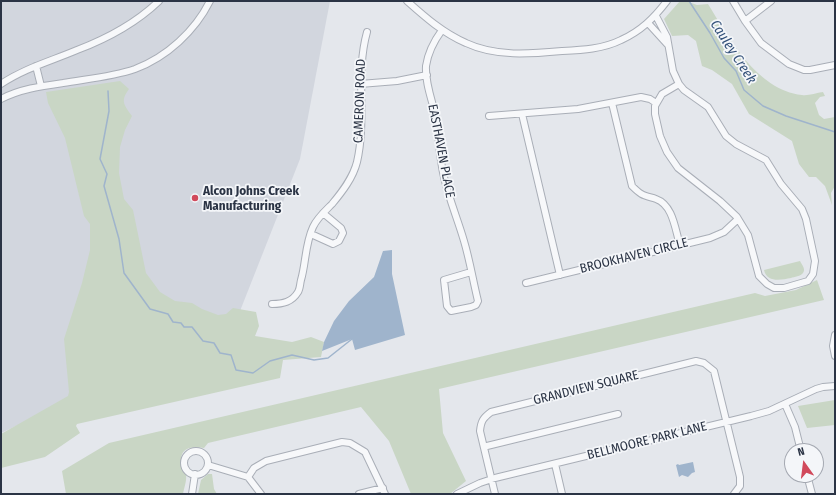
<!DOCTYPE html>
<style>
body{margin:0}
#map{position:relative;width:836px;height:495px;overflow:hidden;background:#e4e7ec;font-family:"Fira Sans Condensed",sans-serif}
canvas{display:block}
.frame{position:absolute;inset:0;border:2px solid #2b3445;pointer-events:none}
.north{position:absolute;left:784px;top:443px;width:40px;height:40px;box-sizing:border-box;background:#f4f6f9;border:1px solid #a4a8b1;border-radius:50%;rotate:346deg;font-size:11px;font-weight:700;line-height:16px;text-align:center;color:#2b3445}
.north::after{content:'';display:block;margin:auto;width:14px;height:18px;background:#d1495b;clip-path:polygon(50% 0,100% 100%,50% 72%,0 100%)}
</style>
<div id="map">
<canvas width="836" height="495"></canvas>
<div class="frame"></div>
<div class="north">N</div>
</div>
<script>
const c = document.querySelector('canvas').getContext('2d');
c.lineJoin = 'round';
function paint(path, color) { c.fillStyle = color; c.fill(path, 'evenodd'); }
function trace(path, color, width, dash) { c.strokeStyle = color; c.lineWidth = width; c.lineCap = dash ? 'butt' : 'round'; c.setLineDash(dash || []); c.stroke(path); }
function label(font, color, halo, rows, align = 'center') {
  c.font = font + ' "Fira Sans Condensed",sans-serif'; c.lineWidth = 3.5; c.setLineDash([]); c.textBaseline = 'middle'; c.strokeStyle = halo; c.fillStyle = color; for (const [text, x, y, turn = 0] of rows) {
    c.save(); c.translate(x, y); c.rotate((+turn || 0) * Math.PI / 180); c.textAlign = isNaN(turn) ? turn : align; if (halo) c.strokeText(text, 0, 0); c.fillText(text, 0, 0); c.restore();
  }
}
paint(new Path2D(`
 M1 1H330L300 159 240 311 57 407 1 433Z`), '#d2d6de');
paint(new Path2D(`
 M680 1H686L697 5 708 4C729 38 757 90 802 95 808 96 816 93 823 92L825 96 820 97 815 103 819 115 824 119 835 117V186L831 193 832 205 825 186 816 177H809L799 164 792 141 749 114 732 84 712 70 702 66 696 41 688 35 672 36 664 19Z
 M120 81 129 89C120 101 124 105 132 116L125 130 120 147 119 173 124 199 133 210 146 273 160 292 175 301 192 303 202 309 218 315 226 314 233 308 256 312 259 326 255 336 292 342 311 337 324 342 321 357 283 360 280 378 77 424 76 426 80 433 45 457 1 468V434L68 396 69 392 64 339 82 283 90 250V224L84 216 65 138 48 103 46 92Z
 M800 261C802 265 806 269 803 273 801 276 794 277 791 278 781 280 767 283 764 270Z
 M817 280 824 300 439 389 443 433 466 481 450 494H411L389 441 361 407 208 443 204 448C191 446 178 448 182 465 183 469 185 471 186 475 187 480 184 488 183 494H66L62 471 109 443 755 293 765 296 796 290Z
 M835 400V425L807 428 798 406Z
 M208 474H212L214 489 217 494H198L201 480Z`), '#c9d6c5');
paint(new Path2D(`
 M392 250V274L405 335 355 350 352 339 322 351 324 342 334 321 349 301 374 277 383 251Z
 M693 462 695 472 692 473 688 477 682 475 679 477 676 465 678 464 679 465Z`), '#9fb4cc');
trace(new Path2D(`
 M689 1 710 33 724 58 736 71 744 90 763 106 786 116 835 132
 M108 91 109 111 100 159 107 174 104 186 119 239 124 273 150 309 168 314 173 322 181 323 184 327H192L203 341 214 343 220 353 231 355 236 370 253 373 270 361 292 355 314 360 328 358 352 339`), '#9fb4cc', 1.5);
const minor = new Path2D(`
 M407 1C425 17 443 33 466 43 496 57 530 54 562 51 582 50 603 49 621 40 641 31 654 18 667 1
 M733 1 745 21 761 43 789 64 804 70H810L835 65
 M656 16 667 37 673 71 679 84 684 90 708 107 726 136 736 144 766 160 781 184 802 209 806 219 815 261 813 274 808 281 784 288H774L767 284 759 276 748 235 737 217 720 201 678 168 667 152 660 136 655 114V106L662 94 679 84
 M745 21 771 1
 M648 23 668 45
 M442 30C434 41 428 52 426 66 425 83 432 100 436 117 439 137 439 157 444 177 449 199 458 220 464 241 470 261 473 281 478 301L476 305 471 307 451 311 447 306 444 280 471 272
 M36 66 41 86
 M1 84C25 68 51 61 77 50 106 39 136 23 159 1
 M360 84 397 81 427 75
 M1 99C20 89 42 86 63 83 86 79 112 77 135 69 167 57 195 31 210 1
 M612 103 632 186C642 196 643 195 656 199 673 205 675 229 680 245
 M522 114 560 275
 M489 116 578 109 641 97 650 99 656 103
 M311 234 333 244 339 241 343 233 341 228 323 213
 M526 283 710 238 724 232 738 219
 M272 304C283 304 292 302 298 292 300 289 300 284 301 280 306 263 305 244 313 227 317 218 325 211 332 204 342 192 353 178 357 162 367 119 355 75 367 32
 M835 335 833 346 835 356
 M785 404 795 427 801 451
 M487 446 618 414
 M184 463a12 12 0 1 1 24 0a12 12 0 1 1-24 0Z
 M555 464 562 494
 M208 465 248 477
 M807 475 812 494
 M248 477 254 468 266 461 342 442 350 443 365 452 385 494
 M248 477 261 494
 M192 494 195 474
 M359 494 383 488
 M457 494 480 483 495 478 751 416 769 411 816 389 823 387 835 386
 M495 494 480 431C481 421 483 418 491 412L696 361 704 363 714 371 740 477V486L734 494`);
trace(minor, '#a9aeb7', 8);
trace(minor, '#f7f8fa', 6);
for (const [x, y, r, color] of [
 [195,198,4,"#d1495b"]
]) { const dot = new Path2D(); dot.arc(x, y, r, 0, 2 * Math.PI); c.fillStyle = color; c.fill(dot); trace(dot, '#f4f6f9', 1.5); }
label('13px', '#2b3445', '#f4f6f9', [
 ["CAMERON ROAD",360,101,-88],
 ["EASTHAVEN PLACE",441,151,79],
 ["BROOKHAVEN CIRCLE",634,256,-14],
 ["GRANDVIEW SQUARE",586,388,-14],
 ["BELLMOORE PARK LANE",647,441,-14]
]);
label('bold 13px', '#2b3445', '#f4f6f9', [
 ["Alcon Johns Creek",203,191],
 ["Manufacturing",203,206]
], 'left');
label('italic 14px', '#34527a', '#f4f6f9', [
 ["Cauley Creek",733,52,57]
]);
</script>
